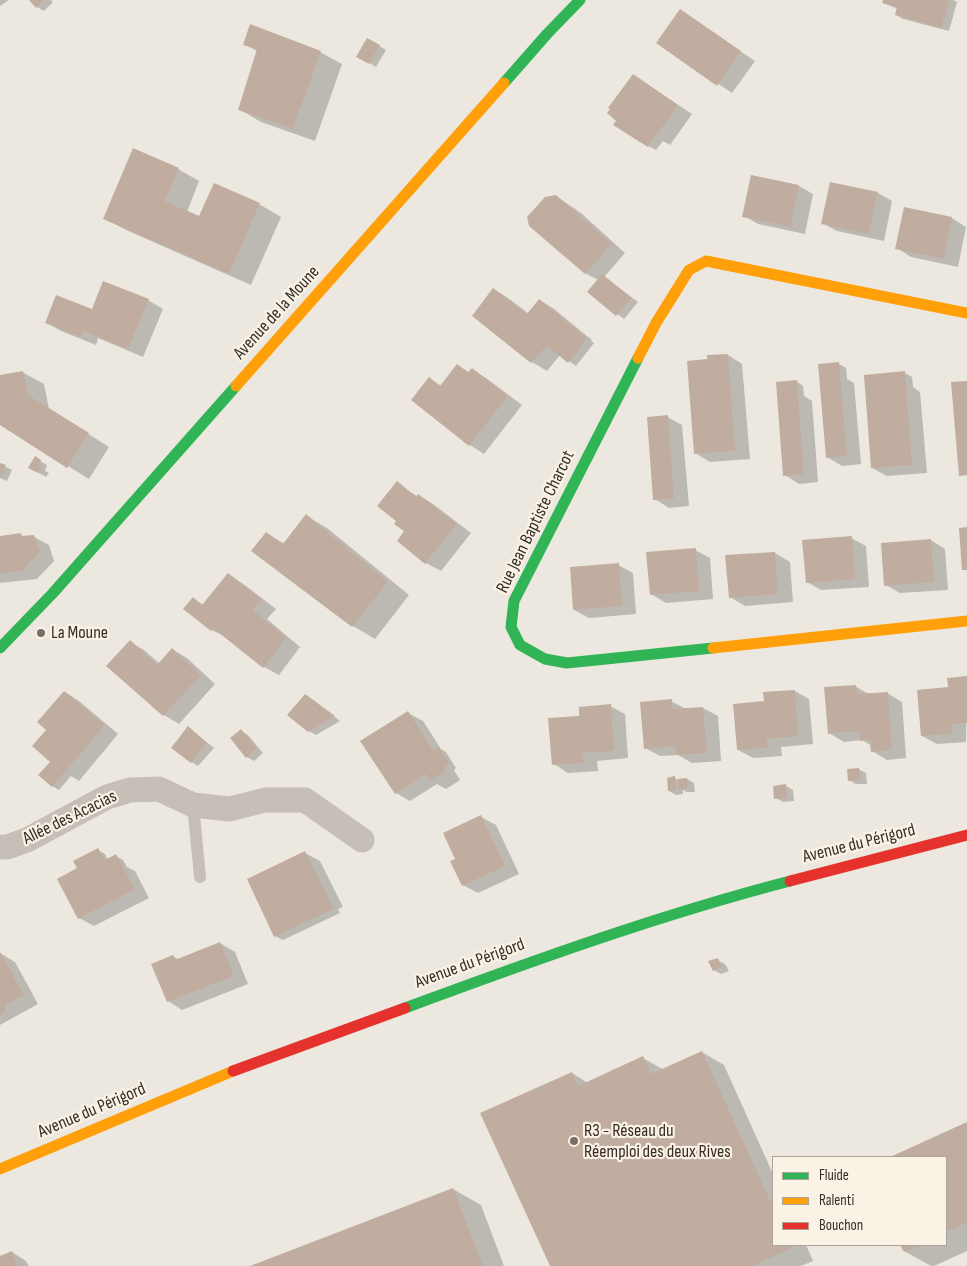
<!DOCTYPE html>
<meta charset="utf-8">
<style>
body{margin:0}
#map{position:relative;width:967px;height:1266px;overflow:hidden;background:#ece8df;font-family:"Sofia Sans Condensed",sans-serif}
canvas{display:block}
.legend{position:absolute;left:772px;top:1156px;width:175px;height:90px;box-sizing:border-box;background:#faf3e5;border:1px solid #aca499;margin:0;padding:6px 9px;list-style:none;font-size:15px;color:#362d26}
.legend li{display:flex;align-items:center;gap:10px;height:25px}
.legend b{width:25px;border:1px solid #aca499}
</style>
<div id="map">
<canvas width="967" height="1266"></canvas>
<ul class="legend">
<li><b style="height:6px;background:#30b455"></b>Fluide</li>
<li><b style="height:6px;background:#ff9f0a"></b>Ralenti</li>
<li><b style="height:6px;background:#e5322d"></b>Bouchon</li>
</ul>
</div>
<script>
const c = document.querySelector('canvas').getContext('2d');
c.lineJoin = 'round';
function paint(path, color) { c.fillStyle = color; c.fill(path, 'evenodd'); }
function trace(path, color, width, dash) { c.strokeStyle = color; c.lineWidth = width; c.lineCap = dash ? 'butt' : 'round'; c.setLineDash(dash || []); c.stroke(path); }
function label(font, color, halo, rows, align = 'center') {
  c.font = font + ' "Sofia Sans Condensed",sans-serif'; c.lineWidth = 4.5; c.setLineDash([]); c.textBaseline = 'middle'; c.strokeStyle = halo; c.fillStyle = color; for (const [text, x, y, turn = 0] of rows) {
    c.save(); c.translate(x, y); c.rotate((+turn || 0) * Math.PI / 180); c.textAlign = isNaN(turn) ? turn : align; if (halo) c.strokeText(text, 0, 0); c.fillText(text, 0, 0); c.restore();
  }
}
paint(new Path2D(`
 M0 0H9L0 6Z
 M31 0H51L53 2 44 11 37 7Z
 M884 0H953L957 2 949 31 903 19 896 15 898 9 883 3Z
 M680 11 755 61 732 93 657 43Z
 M368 39 386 50 376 67 358 56Z
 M244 44 320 52 342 64 315 141 261 122 239 109 257 51Z
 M633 75 692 114 670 145 663 141 656 150 635 139 618 121Z
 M178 169 199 181 187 212 200 217 215 185 259 204 281 217 251 285 126 230 104 218Z
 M752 176 799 186 813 194 805 234 758 224 744 216Z
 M878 193 892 201 884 241 837 231 822 223Z
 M556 196 581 213 625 253 604 277 638 302 624 319 588 292 598 280 585 273Z
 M905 209 952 218 966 227 958 267 911 257 897 248Z
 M494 289 508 298 528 313 540 300 554 309 592 340 591 341 594 343 576 366 560 355 547 371 532 362 473 315Z
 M148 300 163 309 143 357 98 338 96 345 61 331 46 322 92 311Z
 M728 355 742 364 750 459 710 462 695 453 707 360Z
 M839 364 846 368 847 379 854 383 861 464 842 466 827 457Z
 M472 370 486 378 522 405 484 454 470 445 413 400 429 379 442 386 469 374Z
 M22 372 44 384 49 409 109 447 89 479 0 424V377Z
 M905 373 912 377 913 387 920 392 927 473 887 476 872 468Z
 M796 381 803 386 804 396 812 401 818 482 799 484 785 475Z
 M667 417 682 425 689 506 669 508 655 499Z
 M35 458 47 465 45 471 49 473 46 477 30 468Z
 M0 464 12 470 7 481 0 478Z
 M397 483 418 497 419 495 433 504 471 533 441 571 426 563 406 531Z
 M306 516 327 528 409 595 375 639 353 626 253 551 267 534 285 544Z
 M20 534 25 537H34L49 545 54 561 37 579 0 583V537Z
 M851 538 866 546 869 587 821 590 807 582Z
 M931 540 945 549 948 590 900 593 886 585Z
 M695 550 710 558 713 599 666 603 651 594Z
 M775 553 790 562 793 602 745 606 730 597Z
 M618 565 633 573 636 614 589 618 574 610Z
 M228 575 242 583 276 609 267 619 300 647 279 675 264 667 227 637 211 630 193 599 204 605Z
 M130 642 144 650 160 664 173 650 187 658 215 684 179 724 164 715 108 665Z
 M967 678 966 742 937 744 922 736 949 688Z
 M855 686 870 695 887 693 902 702 906 758 887 760 872 751V746L862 740 844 742 829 733Z
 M795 691 809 699 813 744 781 747 782 756 753 758 738 750 765 703Z
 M65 692 79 701 118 734 79 781 71 776 59 790 52 786 48 729Z
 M312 699 340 721 316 735 309 731Z
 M671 701 686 709 703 708 718 716 721 761 692 763 678 755 660 756 645 748Z
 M610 706 625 714 628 758 597 761 598 771 568 773 554 764 581 717Z
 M408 713 423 721 441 749 446 752 456 768 454 770 460 780 446 789 437 784 410 801 396 793Z
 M189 728 214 748 198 766 191 762Z
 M241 731 248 735 263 753 254 761 247 757Z
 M858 769 866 773 867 784H856L849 780Z
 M675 778 678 780 687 779 694 783 695 792H687L683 790V794L676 795 669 791Z
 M786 786 793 790 794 801 783 802 776 798Z
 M481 817 496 825 519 874 478 893 463 885 456 859Z
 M98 850 105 854 108 860 116 856 123 860 127 867 135 871 149 898 94 926 79 918 80 868Z
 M305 853 320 861 343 907 338 909 340 913 283 940 275 936Z
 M220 943 235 952 248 984 182 1010 168 1001 173 956 179 960Z
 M0 953 15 962 38 1004 0 1025Z
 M717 960 725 964 729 971 721 974 714 970Z
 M702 1052 724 1065 773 1174V1245H806L813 1261 801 1266H551L572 1073 588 1083 643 1058 664 1070Z
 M967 1123V1251L934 1266H931L904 1251 902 1245H946V1157H893Z
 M453 1189 481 1205 504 1266H254Z
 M12 1252 26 1261 29 1266H0V1257Z`), '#0003');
paint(new Path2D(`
 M29 0H44L36 8Z
 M883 0H950L941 28 895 15 897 7 882 3Z
 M680 9 741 51 717 86 656 43Z
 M250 24 321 51 293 129 238 110 257 49 243 45Z
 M367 38 380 45 369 64 356 57Z
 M633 74 678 105 648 147 613 125 616 121 607 113 610 109 608 108Z
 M133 148 179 168 165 201 199 216 214 183 260 203 229 274 103 219Z
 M751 175 799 185 791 227 742 217Z
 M830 182 878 192 869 234 821 224Z
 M556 195 612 244 585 274 529 226 527 217 545 197Z
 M904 207 952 217 944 259 895 249Z
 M602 274 632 298 616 316 587 292Z
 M103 281 149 299 128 349 83 331 81 337 45 323 56 295 92 309Z
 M493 288 527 314 539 299 587 338 568 363 547 346 531 363 472 316Z
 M728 354 735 451 694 454 687 361 707 359V355Z
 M839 362 847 456 826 458 818 364Z
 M457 364 468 372 472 368 508 396 469 446 411 400 429 377 440 386Z
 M23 371 28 395 89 433 67 468 0 425V375Z
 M905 371 912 465 871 468 864 375Z
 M797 380 804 474 783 476 776 382Z
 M967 381V475L959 476 951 382Z
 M668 415 674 499 653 500 647 417Z
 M35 456 41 460 39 466 42 468 38 473 28 468Z
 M0 463 6 465 0 478Z
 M397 481 416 497 418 494 457 524 425 564 397 541 404 531 394 524 396 521 377 506Z
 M306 514 388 582 352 627 251 551 266 532 283 544Z
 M967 527V570H962L959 528Z
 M21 533V536L34 535 40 552 22 571 0 574V536Z
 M852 536 855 579 806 583 802 540Z
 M931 539 934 582 884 586 881 543Z
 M696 548 699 591 650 595 646 552Z
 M775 552 778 594 729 598 725 555Z
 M619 563 622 606 573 610 570 567Z
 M228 573 262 600 253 610 286 638 263 668 213 628 211 631 183 609 193 597 202 605Z
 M130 640 157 665 172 648 201 675 163 716 106 666Z
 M967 676V723L951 724 952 734 921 736 917 690 948 687 947 678Z
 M856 685 857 694 888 692 892 750 871 752 870 740 860 741 859 731 828 734 824 687Z
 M795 690 798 736 767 739 768 748 737 750 733 704 764 701 763 692Z
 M64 691 105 725 52 787 38 775 50 762 32 746 46 730 37 722Z
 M305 694 335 716 308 732 287 715Z
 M672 699V709L703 707 707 753 676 755 675 746 644 749 640 702Z
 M611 704 614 751 582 753 584 763 552 765 548 718 579 716V707Z
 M408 711 433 750 439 747 450 764 444 768 446 771 430 781 426 774 395 794 360 741Z
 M188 726 207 743 191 763 171 748Z
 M241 729 257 749 246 758 230 738Z
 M859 768 860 780 848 781 847 769Z
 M675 776 676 790 668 791 667 778Z
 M687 778 688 788 679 789 678 779Z
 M786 784 787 798 774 799 773 786Z
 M481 815 505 866 462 886 450 861 455 859 443 833Z
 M98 848 105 860 116 854 135 889 78 919 57 879 77 868 73 861Z
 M305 851 334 909 274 937 247 879Z
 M220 942 234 976 167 1002 151 964 173 955 175 960Z
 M0 952 24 995 6 1005 5 1012 0 1015Z
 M718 958 722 967 713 971 708 961Z
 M702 1051 773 1207V1245H790L792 1248 753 1266H550L480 1113 572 1072 578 1086 643 1056 651 1074Z
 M967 1122V1222L946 1232V1157H890Z
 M453 1188 483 1266H250Z
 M900 1245H919L904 1252Z
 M12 1251 18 1266H0V1256Z`), '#c1ada0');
trace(new Path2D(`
 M193 805 200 877`), '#c5bfb8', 12);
trace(new Path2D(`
 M0 847H7L27 840 107 797 130 790 159 789 193 805 230 809 265 800H305L362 840`), '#c5bfb8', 25);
trace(new Path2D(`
 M504 83 547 34 580 0
 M638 358 514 601 511 627 520 645 545 659 567 663 713 648
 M0 648 53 593 236 386
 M405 1008C532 961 659 915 790 881`), '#30b455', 11);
trace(new Path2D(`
 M638 358 656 323 689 270 706 261 967 313
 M236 386 504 83
 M713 648 967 621
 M0 1169 233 1071`), '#ff9f0a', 11);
trace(new Path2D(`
 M790 881 967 835
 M233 1071 405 1008`), '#e5322d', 11);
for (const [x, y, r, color] of [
 [41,633,5,"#766e67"],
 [574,1141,5,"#766e67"]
]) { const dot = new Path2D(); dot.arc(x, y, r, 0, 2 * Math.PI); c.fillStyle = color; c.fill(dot); trace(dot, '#faf3e5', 2); }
label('18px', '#362d26', '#faf3e5', [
 ["Avenue de la Moune",277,313,-48],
 ["Rue Jean Baptiste Charcot",536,522,-64],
 ["Allée des Acacias",70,818,-26],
 ["Avenue du Périgord",859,844,-14],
 ["Avenue du Périgord",470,964,-20],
 ["Avenue du Périgord",92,1111,-23]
]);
label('18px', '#362d26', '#faf3e5', [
 ["La Moune",51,633],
 ["R3 - Réseau du",584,1131],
 ["Réemploi des deux Rives",584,1152]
], 'left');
</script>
